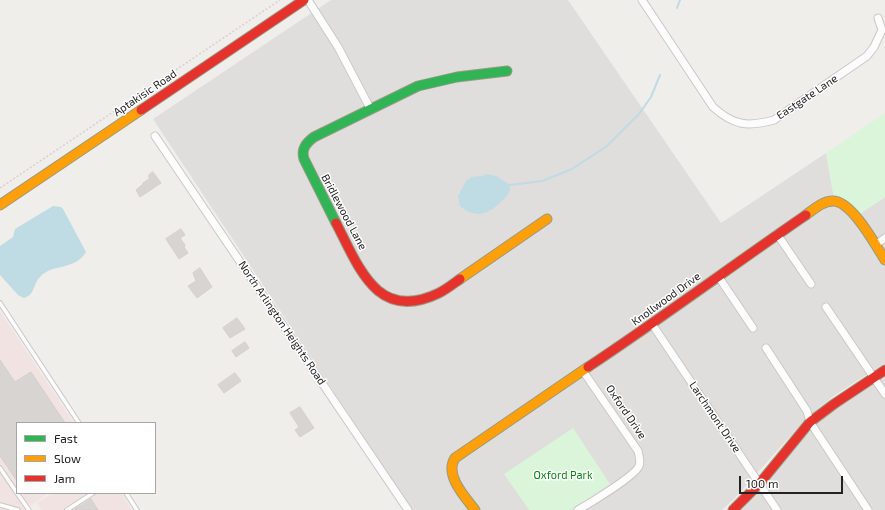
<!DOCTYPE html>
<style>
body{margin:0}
#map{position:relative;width:885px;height:510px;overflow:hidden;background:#f0eeeb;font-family:"Exo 2",sans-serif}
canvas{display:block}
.legend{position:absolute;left:16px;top:422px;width:140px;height:72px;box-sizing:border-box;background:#fff;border:1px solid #a7a7a7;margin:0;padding:5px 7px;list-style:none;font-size:12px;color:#222}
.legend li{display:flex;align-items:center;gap:8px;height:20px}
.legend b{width:20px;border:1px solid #a7a7a7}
.scale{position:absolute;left:739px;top:476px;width:104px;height:18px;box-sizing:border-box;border:2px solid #222;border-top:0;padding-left:5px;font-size:12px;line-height:14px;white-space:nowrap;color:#222;-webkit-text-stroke:3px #fff;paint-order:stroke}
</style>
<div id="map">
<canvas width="885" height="510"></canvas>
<ul class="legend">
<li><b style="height:5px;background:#30b455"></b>Fast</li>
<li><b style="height:5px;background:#ff9f0a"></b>Slow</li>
<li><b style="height:5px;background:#e5322d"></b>Jam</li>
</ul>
<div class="scale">100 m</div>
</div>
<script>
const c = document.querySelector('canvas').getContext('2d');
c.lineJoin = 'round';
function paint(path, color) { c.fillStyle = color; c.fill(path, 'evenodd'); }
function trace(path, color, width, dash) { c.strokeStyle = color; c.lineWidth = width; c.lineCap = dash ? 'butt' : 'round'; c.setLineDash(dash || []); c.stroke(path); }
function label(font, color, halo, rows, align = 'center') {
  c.font = font + ' "Exo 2",sans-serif'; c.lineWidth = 3; c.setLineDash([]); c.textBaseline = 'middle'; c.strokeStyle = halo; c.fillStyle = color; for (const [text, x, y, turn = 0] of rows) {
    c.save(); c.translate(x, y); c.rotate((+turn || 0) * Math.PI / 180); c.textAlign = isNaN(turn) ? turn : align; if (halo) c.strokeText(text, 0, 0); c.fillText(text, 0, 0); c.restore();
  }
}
paint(new Path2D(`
 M331 0H568L721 223 826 153 834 198 858 215 885 197V363L835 395 818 408 802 423 734 499 722 510H412L153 119Z
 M885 376V510H741L819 421 831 412Z`), '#dfdedc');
paint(new Path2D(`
 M0 311 74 423H17V493H48L25 510H0Z
 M52 493H121L132 510H41L37 503Z`), '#f1e3e1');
paint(new Path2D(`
 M885 113V197L858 215 834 198 826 153Z
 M573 428 610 484 571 510H529L504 474Z`), '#daf5da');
paint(new Path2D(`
 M486 174 496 176 510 185C511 192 506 197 502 201 487 215 477 219 460 206L458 196 466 181 472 177 482 176Z
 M53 206 61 207 63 209 86 252C74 271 53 263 40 277 33 284 35 295 24 298L18 295 0 275V246L13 237 15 229Z`), '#bfdbe3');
trace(new Path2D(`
 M677 8 680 0
 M510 185 542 181 572 169 607 146 639 114 651 97 660 75`), '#bfdbe3', 2);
const building = new Path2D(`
 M153 172 161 183 140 197 136 190 143 184V183L149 179V175Z
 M181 229 185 235 180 238 185 245 184 247 188 253 179 259 166 239Z
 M200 268 212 287 197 298 188 286 196 281 193 273Z
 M237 318 245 329 230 338 223 328Z
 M245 342 249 348 236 357 232 351Z
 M0 360 15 382 31 372 65 423H17V481L0 456Z
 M235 373 241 381 224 393 218 385Z
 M300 407 314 428 300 437 295 430 299 427 290 413Z
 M91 499 98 510H73L82 505Z`);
paint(building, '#d7d4d2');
trace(building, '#d3d0cc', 1);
const lane = new Path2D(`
 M0 303 79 423
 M0 468 17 493
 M17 493 29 510
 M126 493 137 510
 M0 505 18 510
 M67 510 93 493`);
const street = new Path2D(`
 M308 0 338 47 370 108
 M642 0 713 107C734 126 748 127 774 120L867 56 874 47 882 30 878 18
 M155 136 408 510
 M777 234 811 284
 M875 245 885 238
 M718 276 753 328
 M826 307 885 394
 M652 324 777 510
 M766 348 807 411 810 422 868 510
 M578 510C590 503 635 476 639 466 641 461 639 456 638 451L583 371`);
const fast = new Path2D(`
 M336 223 304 159C301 149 306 143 314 137L418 86 457 77 507 71`);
const slow = new Path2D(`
 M0 205 141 110
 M806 215C814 209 823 201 833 201 852 201 876 246 885 260
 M460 279 547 219
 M475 510C465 497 444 475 455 458L588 367`);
const jam = new Path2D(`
 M141 110 304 0
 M336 223C359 267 377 323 439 293 447 289 453 284 460 279
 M588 367C662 318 733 265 806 215
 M733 510 760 483 810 422 834 404 885 370`);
trace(lane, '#c9c8c7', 5.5);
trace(street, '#c9c8c7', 9);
trace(fast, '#999a82', 11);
trace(slow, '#999a82', 11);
trace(jam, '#999a82', 11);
trace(new Path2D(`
 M0 188 280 0`), '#dccecd', 1.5, [2, 2]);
trace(lane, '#fdfcfc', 3.5);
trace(street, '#fdfcfc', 7);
trace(fast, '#30b455', 9);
trace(slow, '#ff9f0a', 9);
trace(jam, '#e5322d', 9);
label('11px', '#222', '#fff', [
 ["Aptakisic Road",145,93,-34],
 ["Eastgate Lane",807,97,-34],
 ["Bridlewood Lane",344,212,62],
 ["Knollwood Drive",666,299,-36],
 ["North Arlington Heights Road",282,323,56],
 ["Oxford Drive",626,412,56],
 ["Larchmont Drive",715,417,56]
]);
label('11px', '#0c8416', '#fff', [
 ["Oxford Park",563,475]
]);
</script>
